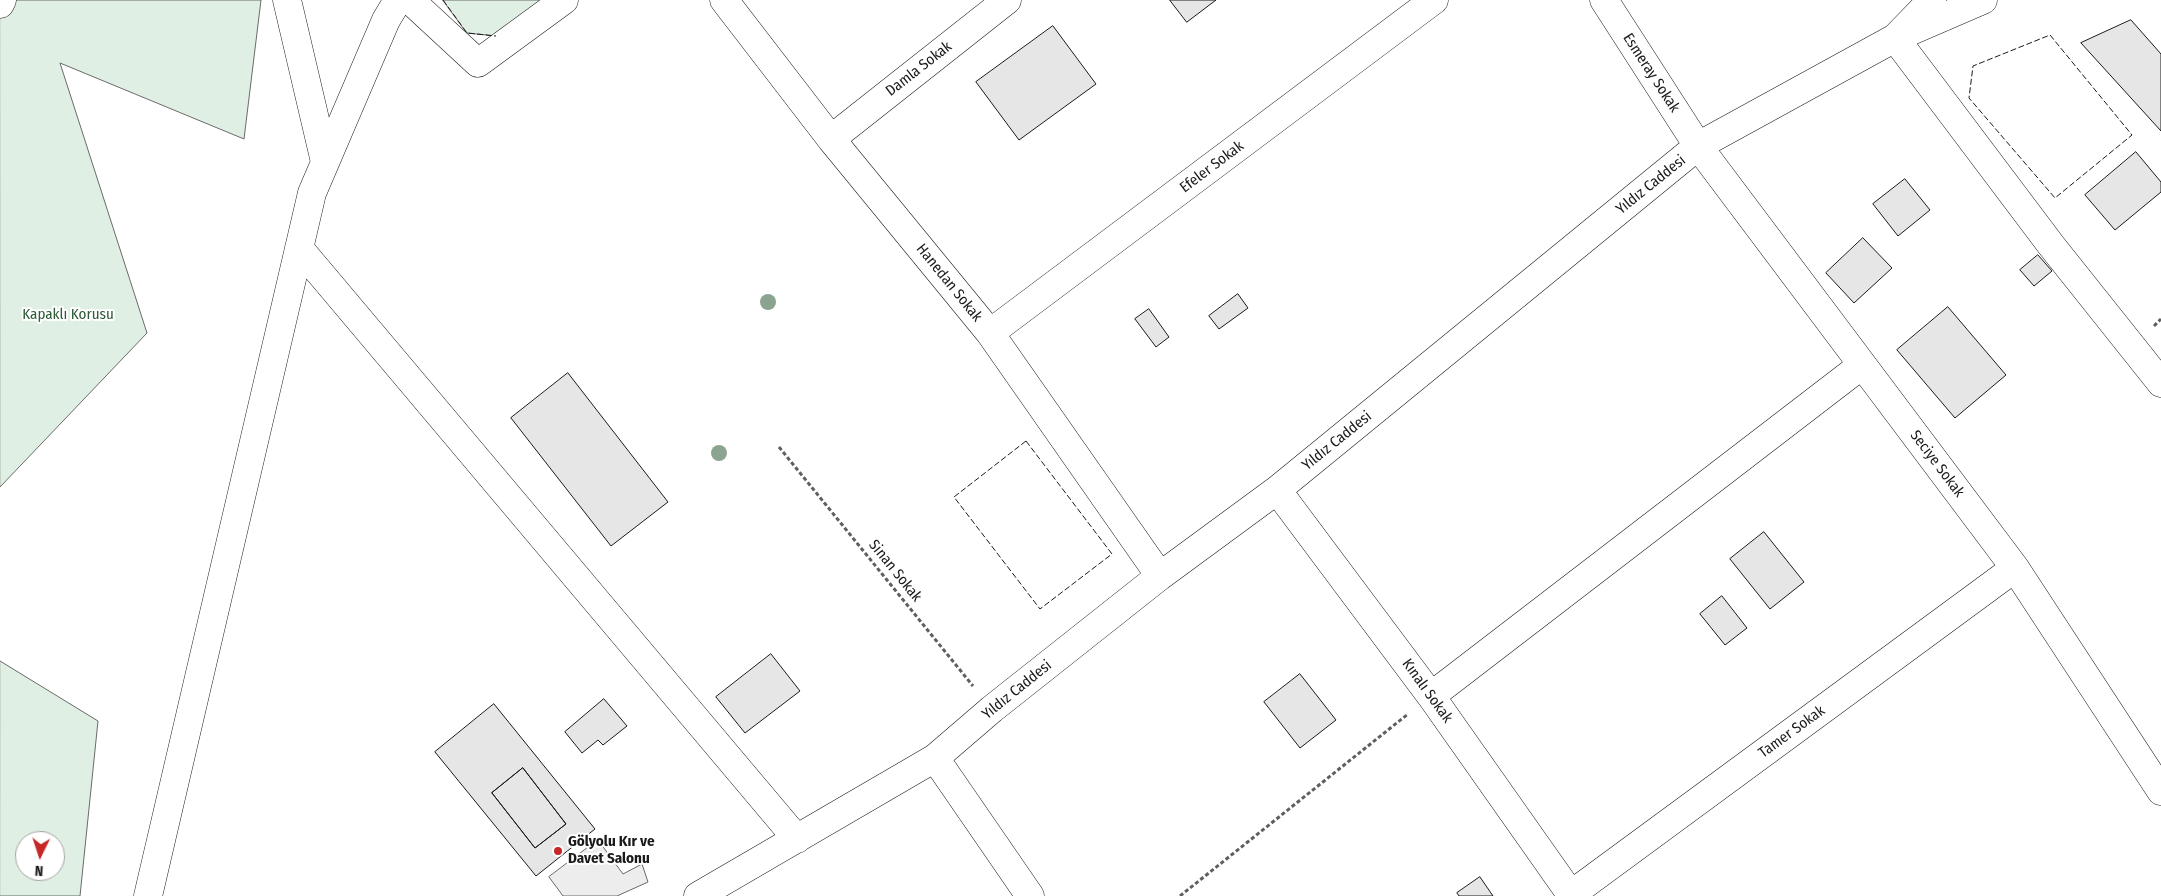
<!DOCTYPE html>
<meta charset="utf-8">
<style>
body{margin:0}
#map{position:relative;width:2161px;height:896px;overflow:hidden;background:#fff;font-family:"Fira Sans Condensed",sans-serif}
canvas{display:block}
.north{position:absolute;left:15px;top:831px;width:50px;height:50px;box-sizing:border-box;background:#fff;border:1px solid #a3a3a3;border-radius:50%;rotate:184deg;font-size:14px;font-weight:700;line-height:20px;text-align:center;color:#1a1a1a}
.north::after{content:'';display:block;margin:auto;width:18px;height:22px;background:#c62828;clip-path:polygon(50% 0,100% 100%,50% 72%,0 100%)}
</style>
<div id="map">
<canvas width="2161" height="896"></canvas>
<div class="north">N</div>
</div>
<script>
const c = document.querySelector('canvas').getContext('2d');
c.lineJoin = 'round';
function paint(path, color) { c.fillStyle = color; c.fill(path, 'evenodd'); }
function trace(path, color, width, dash) { c.strokeStyle = color; c.lineWidth = width; c.lineCap = dash ? 'butt' : 'round'; c.setLineDash(dash || []); c.stroke(path); }
function label(font, color, halo, rows, align = 'center') {
  c.font = font + ' "Fira Sans Condensed",sans-serif'; c.lineWidth = 4; c.setLineDash([]); c.textBaseline = 'middle'; c.strokeStyle = halo; c.fillStyle = color; for (const [text, x, y, turn = 0] of rows) {
    c.save(); c.translate(x, y); c.rotate((+turn || 0) * Math.PI / 180); c.textAlign = isNaN(turn) ? turn : align; if (halo) c.strokeText(text, 0, 0); c.fillText(text, 0, 0); c.restore();
  }
}
const green = new Path2D(`
 M0 0H261L244 139 60 63 147 333 0 487Z
 M443 0H544L496 36 467 33Z
 M0 661 98 721 80 896H0ZM25 841H55V871H25Z`);
paint(green, '#e0efe3');
trace(green, '#6a6a6a', 1);
const parking = new Path2D(`
 M598 840 623 874 642 864 648 882 617 896H563L549 877Z`);
paint(parking, '#ededed');
trace(parking, '#6a6a6a', 1);
const building = new Path2D(`
 M1170 0H1216L1187 22Z
 M2131 20 2161 54V131L2081 43Z
 M1053 26 1096 84 1019 140 976 82Z
 M2136 152 2161 182V192L2115 230 2085 195Z
 M1905 179 1930 210 1898 236 1873 204Z
 M1863 238 1892 268 1854 303 1826 273Z
 M2038 255 2052 271 2034 286 2020 270Z
 M1238 294 1248 308 1219 329 1209 316Z
 M1948 307 2006 375 1955 418 1897 350Z
 M1149 309 1169 337 1156 347 1135 319Z
 M568 373 668 502 611 546 511 418Z
 M1764 532 1804 582 1770 609 1730 559Z
 M1722 596 1747 628 1725 645 1700 614Z
 M771 654 800 691 745 733 716 697Z
 M1300 674 1336 720 1300 748 1264 702Z
 M604 699 627 726 603 745 598 740 582 753 565 732Z
 M494 704 595 829 536 876 435 752ZM523 768 566 824 535 848 492 793Z
 M523 768 566 824 535 848 492 793Z
 M1480 877 1493 896H1459L1457 893Z`);
paint(building, '#e6e6e6');
trace(building, '#1a1a1a', 1);
const minor = new Path2D(`
 M287 0 325 162
 M410 0 478 63 564 0
 M724 0 831 139 990 333 1160 576
 M1604 0 1698 146 2015 568 2161 791
 M1932 0 1895 38 2051 245 2161 383
 M0 4 2 0
 M831 139 1007 0
 M299 248 797 839
 M990 333 1434 0
 M1277 490 1431 696 1572 896
 M1431 696 1862 365
 M935 758 1030 896
 M148 896 312 193 386 20 398 0
 M698 896 935 758 992 709 1160 576 1277 490 1698 146 1895 38 1983 0
 M1569 896 2015 568`);
trace(minor, '#1a1a1a', 29);
trace(new Path2D(`
 M2154 326 2161 319
 M779 447 973 686
 M1180 896 1408 714`), '#5f5f5f', 3, [4, 2.5]);
trace(minor, '#fff', 28);
trace(new Path2D(`
 M443 0 467 33 496 36
 M2050 35 2132 135 2055 198 1969 98 1973 66Z
 M1026 441 1112 554 1040 609 954 497Z`), '#1a1a1a', 1, [6, 2.5]);
c.fillStyle = '#8aa48f';
for (const [x, y] of [
 [768,302],
 [719,453]
]) { c.beginPath(); c.arc(x, y, 8, 0, 2 * Math.PI); c.fill(); }
for (const [x, y, r, color] of [
 [558,851,5,"#c62828"]
]) { const dot = new Path2D(); dot.arc(x, y, r, 0, 2 * Math.PI); c.fillStyle = color; c.fill(dot); trace(dot, '#fff', 2); }
label('15px', '#1a1a1a', '#fff', [
 ["Damla Sokak",919,69,-38],
 ["Esmeray Sokak",1651,73,57],
 ["Efeler Sokak",1212,167,-37],
 ["Yıldız Caddesi",1651,185,-39],
 ["Hanedan Sokak",949,283,51],
 ["Yıldız Caddesi",1337,441,-39],
 ["Seciye Sokak",1937,464,53],
 ["Sinan Sokak",895,571,51],
 ["Yıldız Caddesi",1017,690,-39],
 ["Kınalı Sokak",1427,691,54],
 ["Tamer Sokak",1792,732,-36]
]);
label('15px', '#2b5a34', '#fff', [
 ["Kapaklı Korusu",68,315]
]);
label('bold 15px', '#1a1a1a', '#fff', [
 ["Gölyolu Kır ve",568,842],
 ["Davet Salonu",568,859]
], 'left');
</script>
